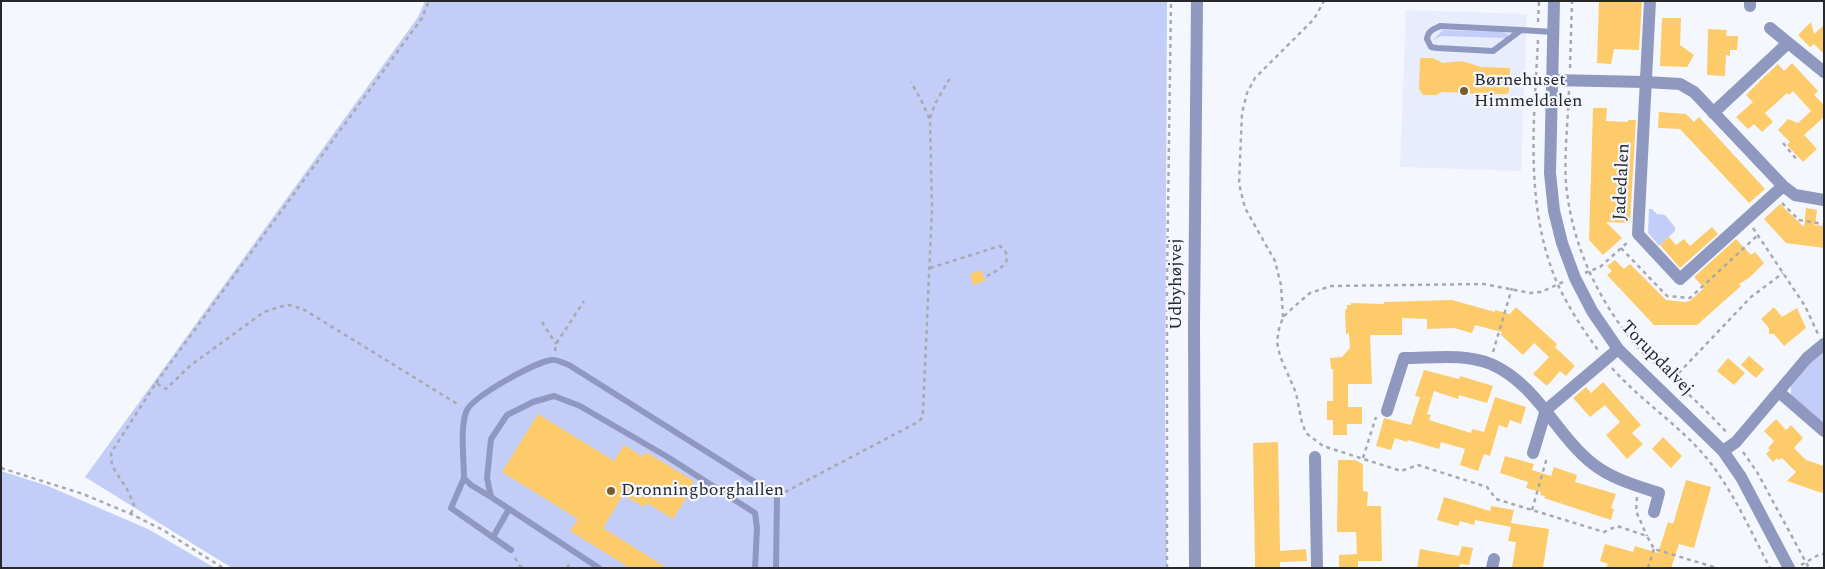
<!DOCTYPE html>
<meta charset="utf-8">
<style>
body{margin:0}
#map{position:relative;width:1825px;height:569px;overflow:hidden;background:#f5f7ff;font-family:Spectral,serif}
canvas{display:block}
.frame{position:absolute;inset:0;border:2px solid #27282b;pointer-events:none}
</style>
<div id="map">
<canvas width="1825" height="569"></canvas>
<div class="frame"></div>
</div>
<script>
const c = document.querySelector('canvas').getContext('2d');
c.lineJoin = 'round';
function paint(path, color) { c.fillStyle = color; c.fill(path, 'evenodd'); }
function trace(path, color, width, dash) { c.strokeStyle = color; c.lineWidth = width; c.lineCap = dash ? 'butt' : 'round'; c.setLineDash(dash || []); c.stroke(path); }
function label(font, color, halo, rows, align = 'center') {
  c.font = font + ' Spectral,serif'; c.lineWidth = 4.5; c.setLineDash([]); c.textBaseline = 'middle'; c.strokeStyle = halo; c.fillStyle = color; for (const [text, x, y, turn = 0] of rows) {
    c.save(); c.translate(x, y); c.rotate((+turn || 0) * Math.PI / 180); c.textAlign = isNaN(turn) ? turn : align; if (halo) c.strokeText(text, 0, 0); c.fillText(text, 0, 0); c.restore();
  }
}
paint(new Path2D(`
 M1406 10 1527 14 1521 171 1400 167Z`), '#e8edfe');
paint(new Path2D(`
 M425 1H1167L1165 418 1167 568H232L85 477 418 17Z
 M1443 30 1502 32 1508 34V36L1506 38 1441 36 1433 40Z
 M1649 209H1652L1657 214 1665 215 1675 227V231L1659 246 1648 233Z
 M1824 350V424L1791 395V386L1810 363Z
 M1 471 48 486 148 529 215 568H1Z`), '#c3cef8');
paint(new Path2D(`
 M1599 1H1642L1639 50 1614 49 1611 64 1597 63Z
 M1662 18H1681L1680 45 1694 55 1687 67 1660 66Z
 M1811 22 1814 34 1824 25V54L1814 44 1810 47 1798 35Z
 M1708 29 1727 30 1726 36H1738L1737 50H1730V56L1726 55 1725 76 1707 75Z
 M1420 58H1433L1443 63 1462 61 1481 67 1510 68 1509 92 1507 94H1490L1481 97 1470 93 1442 92 1436 95H1423L1419 89Z
 M1792 63 1818 91 1814 95 1824 105V117L1804 135 1817 149 1803 162 1787 145 1790 142 1778 130 1788 119 1798 123 1811 111 1793 91 1789 95 1787 93 1765 113 1773 122 1762 132 1754 124 1748 129 1736 117 1753 102 1746 95 1764 77 1778 64 1784 71Z
 M1593 108H1607L1606 121 1628 122V120H1636L1630 223 1606 222 1622 238 1603 255 1589 240Z
 M1659 112 1686 114 1694 122 1699 117 1765 189 1749 203 1680 129 1658 128Z
 M1780 204 1804 227 1806 208 1817 210 1815 225 1824 226V248L1786 243 1764 219Z
 M1712 227 1718 234 1680 268 1660 245 1669 237 1676 245 1684 239 1690 246Z
 M1736 239 1751 255 1755 252 1764 263 1749 278 1739 284 1741 286 1697 325H1654L1607 275 1612 271 1607 266 1615 260 1624 269 1630 264 1666 300 1684 302 1690 301 1704 288 1694 277Z
 M981 270 985 281 973 285 970 274Z
 M1452 300 1495 312V310L1510 314 1516 307 1557 344 1555 347 1575 366 1566 376 1560 371 1547 386 1533 374 1549 357 1534 343 1523 355 1501 335 1502 332 1475 325 1472 333 1454 328 1427 329V319L1402 318V335H1370L1372 384H1348V407H1362V424H1347V435H1333V420H1327V401H1333V369H1331L1330 358 1342 357 1350 348 1349 333 1346 334 1345 310 1347 309V305H1351V303L1384 304V302Z
 M1774 307 1782 317 1797 308 1806 328 1784 346 1774 334H1769V328L1761 319Z
 M1749 356 1764 369 1756 378 1741 365Z
 M1728 358 1745 373 1734 385 1717 371Z
 M1424 370 1459 379 1460 376 1493 386 1487 403 1459 395 1458 399 1434 391 1427 414 1431 415 1429 420 1471 433 1472 429 1484 432 1495 397 1526 407 1521 424 1510 420 1507 428 1499 425 1490 456 1484 454 1478 471 1460 465 1465 449 1441 442 1439 449 1408 440 1407 442 1395 438 1391 450 1376 446 1384 418 1411 425 1420 397 1415 396Z
 M1603 382 1641 425 1632 433 1643 444 1627 459 1606 435 1620 422 1605 405 1590 417 1573 398 1586 387 1591 393Z
 M538 414 614 461 624 445 643 457 646 452 694 481 688 491 690 492 673 519 647 503 644 507 623 495 603 528 667 568H630L570 531 578 519 502 472Z
 M1776 419 1786 430 1791 425 1803 438 1794 448 1806 460 1824 466V487L1822 493 1787 481 1796 472 1782 458 1779 460 1777 458 1773 462 1766 454 1770 450 1768 448 1774 441 1764 431Z
 M1663 437 1682 456 1671 468 1652 449Z
 M1278 442 1280 551 1306 549 1307 561 1280 562V568H1255L1253 443Z
 M1505 456 1534 464 1532 470 1551 476 1554 467 1577 475 1575 482 1616 494 1611 508 1614 509 1611 520 1544 498 1545 496 1540 495 1541 492 1526 488 1528 482 1500 473Z
 M1338 460H1355L1361 463 1363 465V491L1368 492 1367 506H1381L1382 561H1358V568H1339V555L1357 554 1356 532H1337Z
 M1686 480 1711 487 1694 548 1679 544 1671 568H1606L1608 564 1600 561 1605 544 1633 552 1635 546 1658 553 1668 522 1673 524Z
 M1444 497 1490 511 1491 506 1514 510 1511 523 1549 529 1543 568H1512L1516 542 1508 541 1511 527 1475 520 1474 525 1460 521 1458 526 1437 520Z
 M1462 546 1473 548 1469 565 1460 564 1459 568H1417L1420 549 1459 556Z`), '#fdcb6a');
trace(new Path2D(`
 M1538 22 1539 1
 M1538 40C1534 122 1524 207 1558 285 1569 308 1583 330 1598 350
 M1570 68 1572 1
 M1569 91C1568 121 1564 153 1566 183 1571 242 1597 299 1635 344 1647 358 1661 369 1674 381 1693 398 1711 415 1728 434
 M930 118 935 104 950 78
 M1783 143 1798 161
 M1782 203 1799 220 1824 224
 M1753 228 1805 306 1818 334
 M1621 248 1667 296 1690 298 1758 235
 M930 268 1000 246C1017 260 999 270 987 276
 M1585 273 1600 267 1628 242
 M1563 282 1541 292 1530 293 1484 284 1331 286 1310 293 1296 305 1283 317 1279 329 1277 342 1280 356 1296 393 1302 423 1306 433 1323 446 1401 471 1418 465 1487 487 1496 499 1604 532 1617 526 1647 536 1654 549 1717 568
 M1283 317 1281 285 1275 261 1245 208 1239 184 1242 113 1247 93 1255 78 1314 19 1324 1
 M542 322 556 344
 M555 351 556 344 584 301
 M1493 352 1512 288
 M1612 368C1642 402 1681 426 1709 461 1734 493 1751 532 1770 568
 M1673 379 1751 297 1783 273
 M156 383 422 18 429 1
 M1743 452 1757 472 1809 568
 M1363 458 1376 417
 M1 468 83 494 131 514 163 530 223 568
 M785 492 918 422 922 418 923 412 932 209 930 120 922 102 911 82
 M1637 497 1636 511 1647 536
 M1532 510 1546 461 1542 458
 M131 514 134 505 127 489 112 466 111 453 156 383 166 389 191 365 264 312 279 307 289 305 303 309 459 405
 M515 558 519 565 523 568
 M1801 565 1820 554H1824
 M567 568 571 561
 M1167 568V283L1171 1
 M1648 568 1654 549`), '#a7a9af', 2.5, [4, 4]);
trace(new Path2D(`
 M1521 30 1440 26C1433 29 1428 31 1427 39L1431 47 1437 48 1493 51 1521 30 1553 32
 M464 478 451 508 511 550
 M491 497 471 485 464 478C464 459 460 430 466 412 471 397 534 363 551 360 556 359 564 363 569 365L777 496 776 568
 M493 537 509 509
 M599 568 491 497 487 478 491 439 507 415 533 402 554 396 580 406 666 456 755 513 757 528 755 568`), '#8f99bf', 6);
trace(new Path2D(`
 M1650 1 1638 234 1680 279 1783 186
 M1750 6V1
 M1770 28 1824 72
 M1552 80 1646 82 1680 84 1694 92 1783 186 1795 195 1824 200
 M1713 113 1788 43
 M1779 392 1824 431
 M1387 411 1404 358C1432 358 1464 353 1491 364 1537 384 1556 435 1593 464 1612 479 1637 486 1659 493L1654 512
 M1723 451 1736 442 1807 358 1824 344
 M1533 453 1546 410 1618 349
 M1315 457 1317 568
 M1492 568 1494 559`), '#8f99bf', 12);
trace(new Path2D(`
 M1554 1 1550 173 1554 211 1562 243 1575 278 1592 311 1618 349 1723 451 1741 477 1789 568
 M1195 568 1194 326 1197 1`), '#8f99bf', 12);
for (const [x, y, r, color] of [
 [1464,91,5,"#755d2e"],
 [611,491,5,"#755d2e"]
]) { const dot = new Path2D(); dot.arc(x, y, r, 0, 2 * Math.PI); c.fillStyle = color; c.fill(dot); trace(dot, '#f5f7ff', 2); }
label('18px', '#27282b', '#f5f7ff', [
 ["Børnehuset",1474,81],
 ["Himmeldalen",1474,102],
 ["Dronningborghallen",621,491]
], 'left');
label('18px', '#27282b', '#f5f7ff', [
 ["Jadedalen",1623,182,-87],
 ["Udbyhøjvej",1177,284,-90],
 ["Torupdalvej",1656,359,46]
]);
</script>
